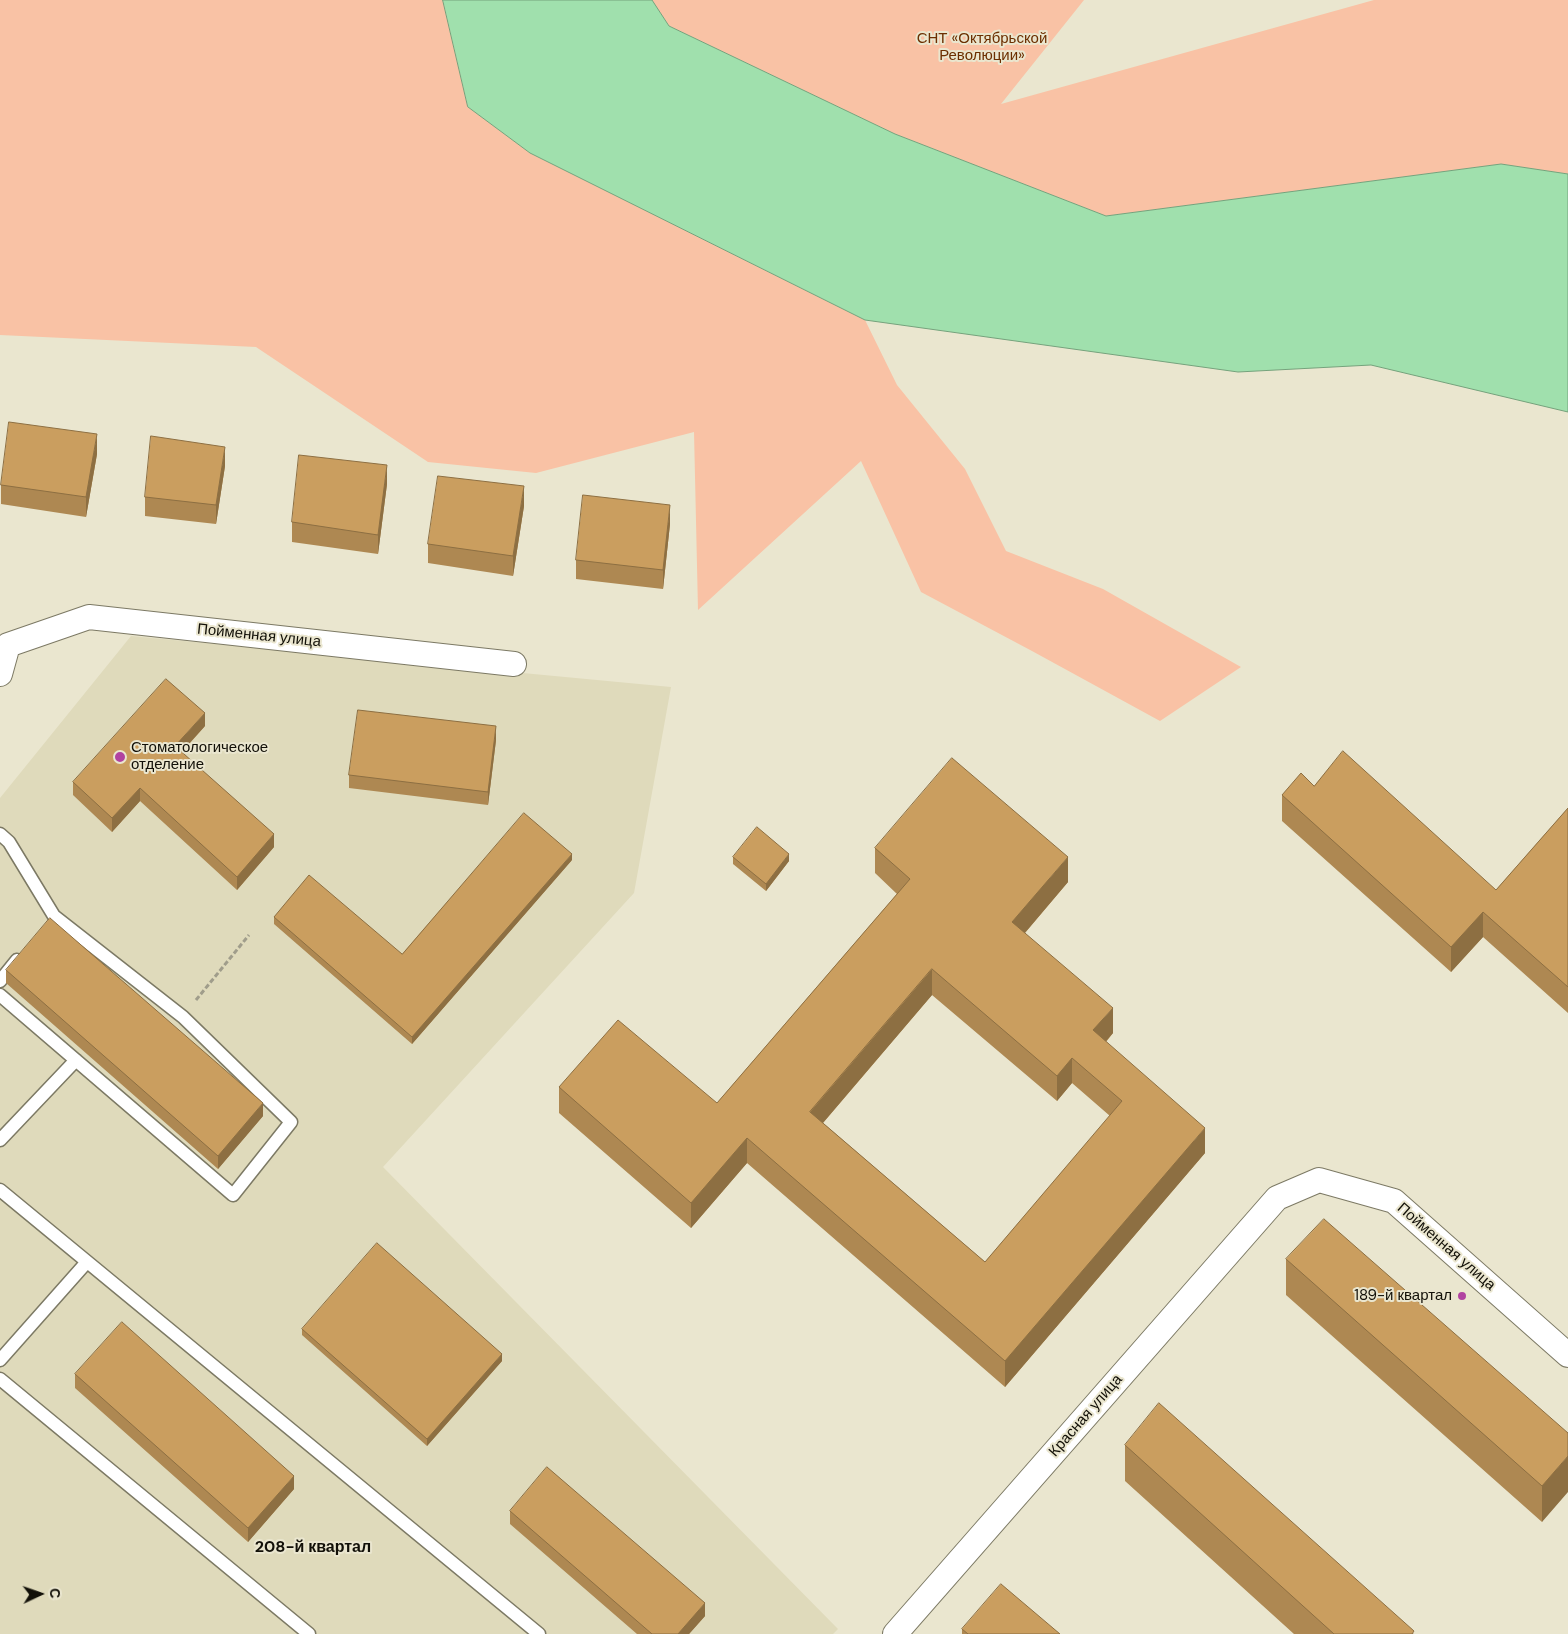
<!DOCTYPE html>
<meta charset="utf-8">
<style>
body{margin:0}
#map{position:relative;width:1568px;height:1634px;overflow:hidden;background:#eae6cf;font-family:"DM Sans",sans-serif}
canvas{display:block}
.north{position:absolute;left:15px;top:1569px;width:50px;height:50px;-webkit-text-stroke:4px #eae6cf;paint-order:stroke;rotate:87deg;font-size:14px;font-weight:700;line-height:20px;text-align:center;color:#121008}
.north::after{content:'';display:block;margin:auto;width:18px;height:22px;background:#121008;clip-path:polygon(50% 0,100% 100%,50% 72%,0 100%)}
</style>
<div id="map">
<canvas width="1568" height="1634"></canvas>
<div class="north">С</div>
</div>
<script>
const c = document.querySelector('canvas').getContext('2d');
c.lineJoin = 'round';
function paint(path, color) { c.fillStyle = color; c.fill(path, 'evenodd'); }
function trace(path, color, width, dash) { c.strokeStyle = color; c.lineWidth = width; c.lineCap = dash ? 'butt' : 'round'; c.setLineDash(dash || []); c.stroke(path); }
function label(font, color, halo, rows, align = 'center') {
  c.font = font + ' "DM Sans",sans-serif'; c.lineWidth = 4; c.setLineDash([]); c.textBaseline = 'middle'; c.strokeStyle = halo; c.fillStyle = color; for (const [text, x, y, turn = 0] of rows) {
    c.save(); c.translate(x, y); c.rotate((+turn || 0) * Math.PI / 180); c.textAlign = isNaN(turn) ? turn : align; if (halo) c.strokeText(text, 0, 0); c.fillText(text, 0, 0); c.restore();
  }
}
paint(new Path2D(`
 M131 636 671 687 634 893 383 1167 838 1629 833 1634H0V798Z`), '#dfdabb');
paint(new Path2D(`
 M0 0H443L468 107 530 153 865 320 897 385 965 469 1006 551 1103 589 1241 667 1160 721 1032 651 921 592 861 461 698 610 694 432 536 473 428 462 256 347 0 335Z
 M652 0H1084L1001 104 1374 0H1568V174L1501 164 1106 216 895 134 669 26Z`), '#f9c2a5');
const water = new Path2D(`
 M443 0H652L669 26 895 134 1106 216 1501 164 1568 174V412L1371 365 1238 372 865 320 530 153 468 107Z`);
paint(water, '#a0e0ad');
trace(water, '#75a27c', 1);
const service = new Path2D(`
 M0 834 9 842 54 916 183 1017 291 1122 233 1195 0 995
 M0 981 17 960
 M0 1140 76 1060
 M0 1190 539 1634
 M0 1360 86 1263
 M0 1379 309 1634`);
const minor = new Path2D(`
 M8 645 89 617 514 664
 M0 674 8 645
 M895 1634 1277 1198 1319 1180 1394 1201 1568 1355`);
trace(service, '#7c7964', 15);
trace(minor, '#7c7964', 26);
trace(new Path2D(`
 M196 1000 249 935`), '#a09d8b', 3, [5, 2.5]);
trace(service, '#fff', 12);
trace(minor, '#fff', 24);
paint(new Path2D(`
 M97 454 86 517 1 504V485Z
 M225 466 216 524 145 516V497Z
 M387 484 378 554 292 542V522Z
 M524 506 513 576 428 563V544Z
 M670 524 663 589 576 579V560Z
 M205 726 182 752 274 847 237 890 140 801 112 832 73 795V782Z
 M496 740 488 805 349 788V775Z
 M1314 786 1496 890 1568 808V1013L1483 937 1451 972 1282 821V795Z
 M875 848 1068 882 1025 933 1113 1033 1106 1042 1205 1153 1005 1387 747 1163 691 1228 559 1113V1087L717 1103 897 894 875 873ZM932 995 1057 1101 1072 1083 1110 1116 985 1262 823 1123Z
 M733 857 789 861 766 891 733 864Z
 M572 860 412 1044 274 924V917L402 954Z
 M6 970 263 1116 218 1169 6 983Z
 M1286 1259 1568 1433 1542 1522 1286 1295Z
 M302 1329 502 1361 427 1446 302 1335Z
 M75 1374 294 1489 248 1542 75 1388Z
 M1125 1445 1414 1634H1294L1125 1481Z
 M510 1511 705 1616 689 1634H637L510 1524Z
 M962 1629 1060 1634H962Z`), '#ae8852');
paint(new Path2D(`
 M97 434V454L86 517V497Z
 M225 447V466L216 524V505Z
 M387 465V484L378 554V535Z
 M524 486V506L513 576V556Z
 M670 505V524L663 589V570Z
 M205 713V726L175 759V746Z
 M496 726V740L488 805V792Z
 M140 788V801L112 832V818Z
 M274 834V847L237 890V877Z
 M572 854V860L412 1044V1037Z
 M789 854V861L766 891V884Z
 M1068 857V882L1012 948V922Z
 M1483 912V937L1451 972V947Z
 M932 969V995L810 1138V1112Z
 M1113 1008V1033L1093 1056V1030Z
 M1072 1058V1083L1057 1101V1076Z
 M263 1103V1116L218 1169V1156Z
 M1205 1128V1153L1005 1387V1361Z
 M747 1138V1163L691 1228V1203Z
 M502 1354V1361L427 1446V1439Z
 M1568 1456V1492L1542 1522V1486Z
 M294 1476V1489L248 1542V1528Z
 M705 1603V1616L689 1634H678Z`), '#8d6f42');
const building = new Path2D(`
 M9 422 97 434 86 497 1 485Z
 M151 436 225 447 216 505 145 497Z
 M299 455 387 465 378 535 292 522Z
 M438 476 524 486 513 556 428 544Z
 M583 495 670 505 663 570 576 560Z
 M166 679 205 713 175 746 274 834 237 877 140 788 112 818 73 782Z
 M358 710 496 726 488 792 349 775Z
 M1343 751 1496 890 1568 808V987L1483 912 1451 947 1282 795 1301 773 1314 786Z
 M952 758 1068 857 1012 922 1113 1008 1093 1030 1205 1128 1005 1361 747 1138 691 1203 559 1087 618 1020 717 1103 910 879 875 848ZM932 969 1057 1076 1072 1058 1122 1101 985 1262 810 1112Z
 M524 813 572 854 412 1037 274 917 309 875 402 954Z
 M757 827 789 854 766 884 733 857Z
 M50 918 263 1103 218 1156 6 970Z
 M1324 1219 1568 1433V1456L1542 1486 1286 1259Z
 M377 1243 502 1354 427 1439 302 1329Z
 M122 1322 294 1476 248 1528 75 1374Z
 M1159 1403 1414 1631 1412 1634H1334L1125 1445Z
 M547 1467 705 1603 678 1634H652L510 1511Z
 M1001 1584 1060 1634H968L962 1629Z`);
paint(building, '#ca9e5f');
trace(building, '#8d6f42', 1);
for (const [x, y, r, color] of [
 [120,757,6,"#b143a1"],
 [1462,1296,5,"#b143a1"]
]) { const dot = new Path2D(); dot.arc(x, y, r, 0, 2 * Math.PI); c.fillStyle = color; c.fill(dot); trace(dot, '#eae6cf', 2); }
label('15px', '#6c2f01', '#eae6cf', [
 ["СНТ «Октябрьской",982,39],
 ["Революции»",982,56]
]);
label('15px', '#121008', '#eae6cf', [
 ["Пойменная улица",259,636,6],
 ["Пойменная улица",1446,1247,41],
 ["Красная улица",1086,1416,-49]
]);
label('15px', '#121008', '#eae6cf', [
 ["Стоматологическое",131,748],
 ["отделение",131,765],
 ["189-й квартал",1452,1296,"right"]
], 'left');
label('bold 16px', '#121008', '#eae6cf', [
 ["208-й квартал",313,1548]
]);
</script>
